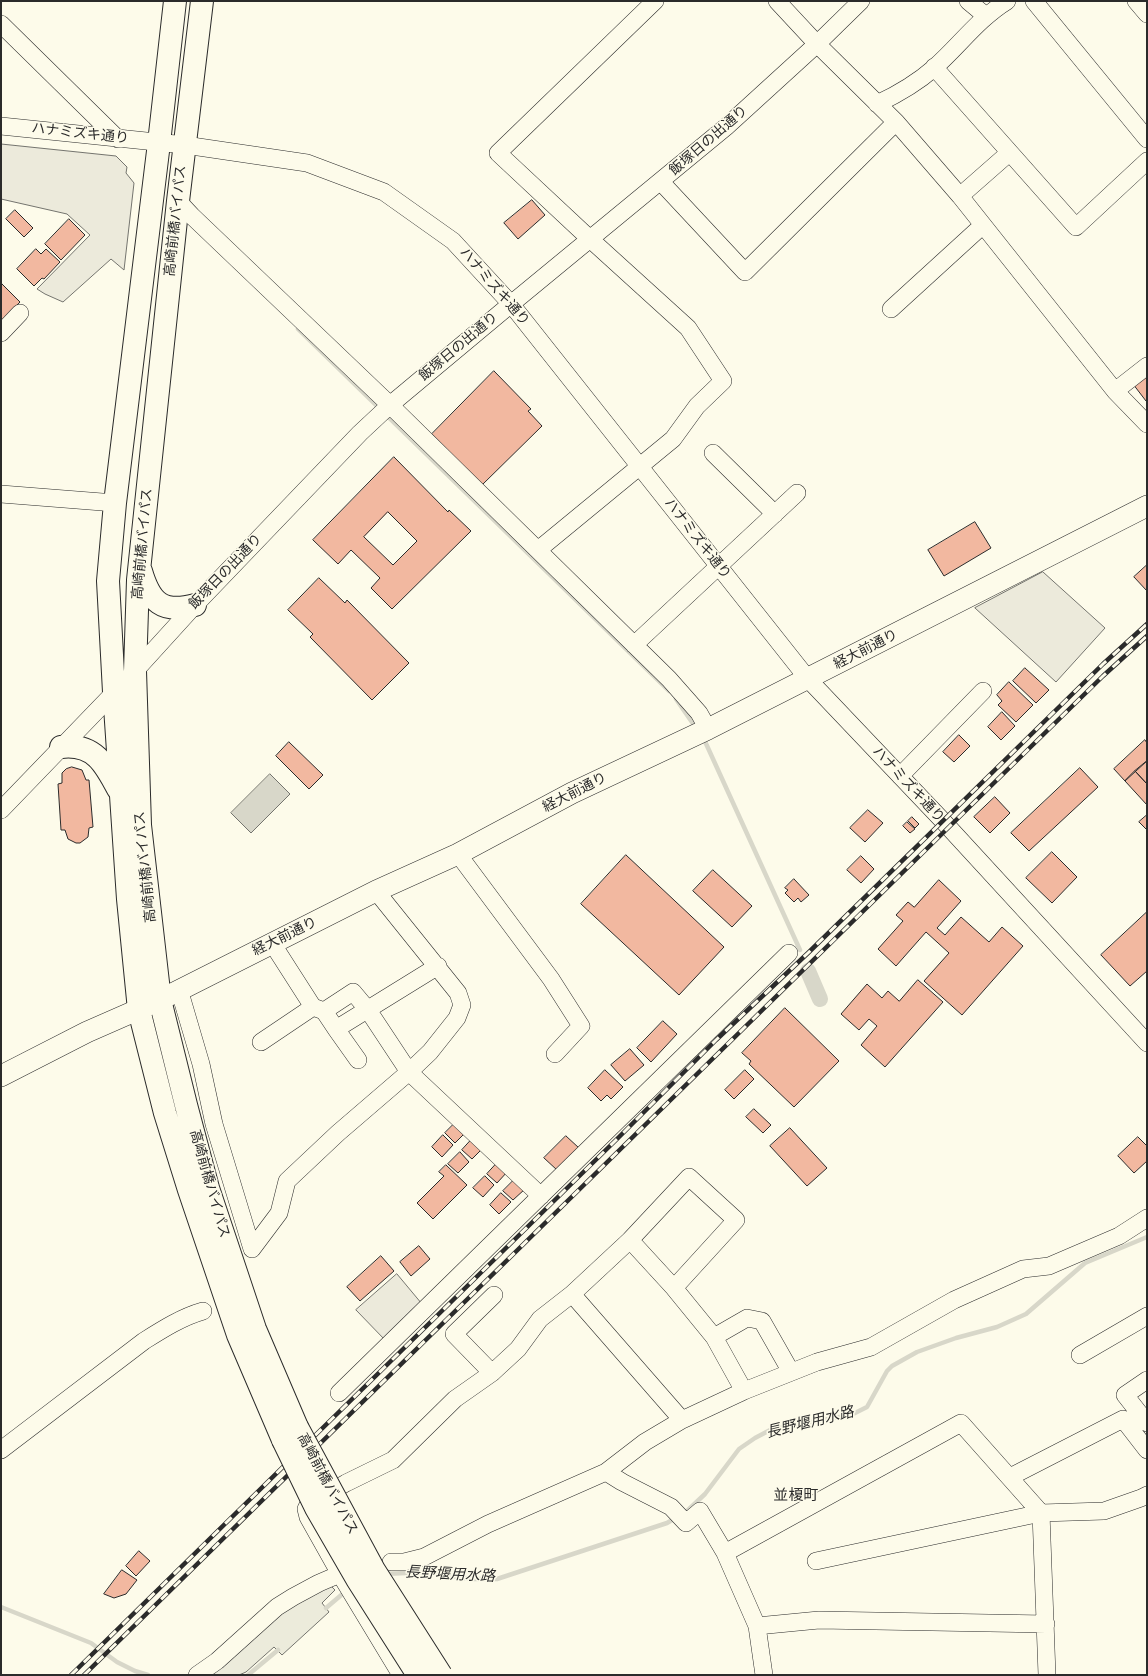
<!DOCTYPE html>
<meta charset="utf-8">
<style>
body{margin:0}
#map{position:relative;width:1148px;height:1676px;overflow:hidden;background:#fdfbea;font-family:"Roboto Condensed",sans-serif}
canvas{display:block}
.frame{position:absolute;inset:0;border:2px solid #2b2b2b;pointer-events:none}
</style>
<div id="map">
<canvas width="1148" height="1676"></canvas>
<div class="frame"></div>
</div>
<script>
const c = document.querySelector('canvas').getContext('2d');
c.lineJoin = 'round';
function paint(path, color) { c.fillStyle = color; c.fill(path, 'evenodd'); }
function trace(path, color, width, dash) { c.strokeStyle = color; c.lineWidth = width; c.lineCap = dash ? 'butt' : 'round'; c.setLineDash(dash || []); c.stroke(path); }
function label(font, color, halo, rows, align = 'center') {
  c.font = font + ' "Roboto Condensed","Noto Sans JP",sans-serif'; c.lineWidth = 3; c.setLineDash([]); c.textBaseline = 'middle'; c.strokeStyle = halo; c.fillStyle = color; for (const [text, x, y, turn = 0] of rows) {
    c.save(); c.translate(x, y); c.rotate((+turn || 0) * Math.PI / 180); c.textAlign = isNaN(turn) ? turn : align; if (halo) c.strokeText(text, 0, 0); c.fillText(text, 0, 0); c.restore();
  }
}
const green = new Path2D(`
 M328 1583 335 1590 322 1603 329 1612 282 1655 274 1647 246 1672 239 1675H209L274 1615Z`);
paint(green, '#ecebdb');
trace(green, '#74746e', 1);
const parking = new Path2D(`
 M1 144 116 156 127 167 126 173 134 183 124 270 111 259 63 302 45 294 37 289 90 235 67 214 1 199Z
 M1043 572 1105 628 1056 682 975 608Z
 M397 1274 422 1304 385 1340 356 1310Z`);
paint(parking, '#eceadb');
trace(parking, '#74746e', 1);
const water = new Path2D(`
 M270 774 290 794 251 833 231 813Z`);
paint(water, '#d8d7c9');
trace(water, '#74746e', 1);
trace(new Path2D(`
 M298 329 669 691
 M676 699 696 728
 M703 737 800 950
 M384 1574 428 1572 470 1579H497L667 1523 687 1511 705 1494 739 1449 755 1438 772 1429 851 1415 867 1407 887 1371 892 1366 917 1352 956 1338 997 1327 1026 1314 1085 1263 1147 1237
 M1 1607 91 1643 117 1662 135 1671 148 1675
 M326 1608 346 1591
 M248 1675 278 1650`), '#d8d7c9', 4.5);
trace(new Path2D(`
 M808 971 820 999`), '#d8d7c9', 16);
const building = new Path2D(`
 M532 200 545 215 518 239 504 223Z
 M15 210 33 228 24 237 6 219Z
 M69 219 85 235 61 260 45 244Z
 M36 249 41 254 46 249 60 262 44 279 42 278 34 286 17 269Z
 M2 284 20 302 1 322V286Z
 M494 371 531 409 528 411 542 426 482 485 432 434Z
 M1147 373V400L1146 401 1133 384Z
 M394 457 448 512 449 510 471 531 392 609 371 588 380 578 351 550 338 564 313 540ZM388 512 417 541 393 565 364 537Z
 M975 522 991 548 944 576 928 550Z
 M1147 565V591L1134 577Z
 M319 578 345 603 347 600 409 663 372 700 310 637 313 634 288 610Z
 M1025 668 1049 690 1036 703 1013 681Z
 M1009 682 1033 705 1016 722 998 705 1002 701 997 695Z
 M1002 712 1015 726 1001 740 988 727Z
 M959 735 970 746 954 762 943 752Z
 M1145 740 1147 743V761L1125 781 1114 769Z
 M289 742 323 775 309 789 276 756Z
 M1147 761V784L1135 771Z
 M72 767 82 770 86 780H89L93 827 89 828 88 837 80 843H76L68 839 65 830H61L58 784 62 783V773L66 769Z
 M1080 768 1098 787 1029 851 1011 833Z
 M1135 771 1147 784V805L1125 781Z
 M995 797 1010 813 990 833 974 817Z
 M868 810 883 823 865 842 850 828Z
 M1147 815V830L1139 822Z
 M912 817 919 824 915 828 908 821Z
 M907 822 915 829 910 833 903 826Z
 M1052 852 1077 877 1052 903 1026 878Z
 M626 855 724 947 679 995 581 904Z
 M861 856 874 869 861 883 847 870Z
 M713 870 752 906 732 927 693 891Z
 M794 879 809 895 801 902 798 898 794 902 785 893 788 890 785 888Z
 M939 880 961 901 937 928 945 935 961 917 989 942 1002 927 1023 946 962 1015 924 981 949 953 926 932 896 966 878 949 903 921 896 915 908 902 914 907Z
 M1147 912V971L1130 986 1101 955Z
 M918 980 943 1002 885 1067 861 1045 877 1026 869 1019 859 1030 841 1014 867 984 882 998 888 991 899 1001Z
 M785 1008 839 1061 794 1107 749 1064 751 1061 742 1053Z
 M663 1021 677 1034 651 1062 637 1048Z
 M630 1049 644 1065 625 1081 611 1065Z
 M605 1070 623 1087 611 1099 607 1095 601 1101 588 1088Z
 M745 1070 754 1079 734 1099 725 1090Z
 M754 1109 771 1125 763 1133 746 1117Z
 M457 1121 467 1131 455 1143 445 1133Z
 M790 1128 827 1168 807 1186 770 1146Z
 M443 1135 453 1145 442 1157 432 1147Z
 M566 1136 579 1148 557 1170 544 1158Z
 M1138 1137 1147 1146V1161L1134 1173 1118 1156Z
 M473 1138 483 1148 472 1159 462 1150Z
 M460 1152 469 1162 458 1173 448 1164Z
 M498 1162 508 1171 497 1183 487 1174Z
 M446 1165 467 1185 433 1219 417 1203 444 1176 439 1172Z
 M485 1176 494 1185 483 1197 473 1188Z
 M515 1179 525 1189 513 1200 503 1191Z
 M501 1193 511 1202 499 1214 490 1205Z
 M419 1246 430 1259 411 1276 400 1262Z
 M381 1256 394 1271 360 1301 347 1287Z
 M139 1551 150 1561 136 1576 126 1566Z
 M122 1570 137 1580 126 1594 114 1598 104 1594Z`);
paint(building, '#f2b8a0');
trace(building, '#2b2b2b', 1);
const minor = new Path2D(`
 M777 1 817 44 896 122 960 196 1115 391 1147 424
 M968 1 986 16
 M1034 1 1147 139
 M1136 1 1147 14
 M1 24 118 139
 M934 67 1076 227 1147 161
 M877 104C898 94 917 83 934 68 959 46 978 19 1007 1
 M1 126 185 145 307 163 384 192 453 241 511 304 808 679 942 820 1147 1043
 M661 182 745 272 896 122
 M960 196 1009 153
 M178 201 192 216 390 405 669 679 699 713 708 729
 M891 309 983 225
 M1 333 20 313
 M1115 391 1147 366
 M713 453 775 514
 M1 494 115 503
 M538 550 673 439 697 406 723 381 688 328 590 239 498 153 655 1
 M634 645 797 493
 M900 776 983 691
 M1 810 135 671 195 605 360 433 390 405 511 304 726 127 817 44 861 1
 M458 854 551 979 581 1026 555 1054
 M272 943 313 1007 324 1011 353 992 368 1010 409 1072 541 1196
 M179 989 201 1064 214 1124 252 1249
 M324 1011 336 1029 438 966
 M336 1029 358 1060
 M261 1042 313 1007
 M630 1240 674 1288 714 1337 744 1391
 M252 1249 279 1213 287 1181 338 1133 409 1072 430 1052 457 1018 462 1005 458 993 376 891
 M572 1294 682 1420
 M714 1337 747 1318 762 1321 791 1372
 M1080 1355 1147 1316
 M492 1373 454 1334 494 1295
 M1147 1380 1125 1395 1147 1423
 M339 1393 789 953
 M1 1450 144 1341C163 1329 182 1317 203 1311
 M606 1472 622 1482 671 1507 686 1523 700 1511 725 1553 757 1626 764 1675
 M1010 1477 1123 1419 1147 1450
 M725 1553 961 1423 1041 1513 1047 1675
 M816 1561 1041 1513 1104 1511 1141 1498 1147 1495
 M391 1562H404L424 1557 488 1524 606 1472 645 1442 682 1420 744 1391 817 1362 871 1347 954 1300 1023 1269 1049 1266 1119 1236 1147 1218
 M340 1574 308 1517 306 1509 308 1505 346 1483 393 1460 455 1399 492 1373 518 1349 540 1319 572 1294 630 1240 689 1177 736 1220 674 1288
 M757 1626 819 1620 1046 1624
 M197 1675 217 1661 277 1607 293 1597 319 1583 340 1574 401 1675`);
const major = new Path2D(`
 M1 1076 87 1032 160 1000 376 891 458 854 572 793 708 729 1147 506`);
const highway = new Path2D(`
 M175 1 159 143 115 503 108 581 114 692 128 899 139 1010 165 1113 189 1190 238 1335 283 1440
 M202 1 178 201 138 580 135 671 140 825 160 1000 186 1105 208 1188 255 1329 297 1427
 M141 571C150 602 162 614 195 605
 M61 747C94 743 105 764 118 789`);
trace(minor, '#2b2b2b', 18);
trace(major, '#2b2b2b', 22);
trace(highway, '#2b2b2b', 24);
trace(minor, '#fdfbea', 17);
trace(major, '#fdfbea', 21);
trace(highway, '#fdfbea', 22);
const rail = new Path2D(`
 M71 1675 616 1140 716 1040 808 953 1103 664 1147 624
 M84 1675 1103 676 1147 636`);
trace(rail, '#2b2b2b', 4.5);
trace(rail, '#fdfbea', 3, [9]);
const highwayBridge = new Path2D(`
 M297 1427 374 1570 441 1675
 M283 1440 316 1508 357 1579 418 1675`);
trace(highwayBridge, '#2b2b2b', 24, []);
trace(highwayBridge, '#fdfbea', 22);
label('14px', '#2b2b2b', '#fdfbea', [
 ["ハナミズキ通り",80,134,6],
 ["飯塚日の出通り",709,141,-41],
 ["高崎前橋バイパス",176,221,-84],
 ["ハナミズキ通り",494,287,49],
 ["飯塚日の出通り",459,347,-40],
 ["ハナミズキ通り",697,539,52],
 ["高崎前橋バイパス",143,544,-85],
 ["飯塚日の出通り",226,572,-46],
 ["経大前通り",866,650,-27],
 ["ハナミズキ通り",908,785,47],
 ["経大前通り",575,793,-27],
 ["高崎前橋バイパス",146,867,-96],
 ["経大前通り",285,937,-26],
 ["高崎前橋バイパス",209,1184,74],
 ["高崎前橋バイパス",327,1484,62]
]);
label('italic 15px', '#2b2b2b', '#fdfbea', [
 ["長野堰用水路",810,1423,-14],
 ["長野堰用水路",450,1575,3]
]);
label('15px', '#2b2b2b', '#fdfbea', [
 ["並榎町",796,1496]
]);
</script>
